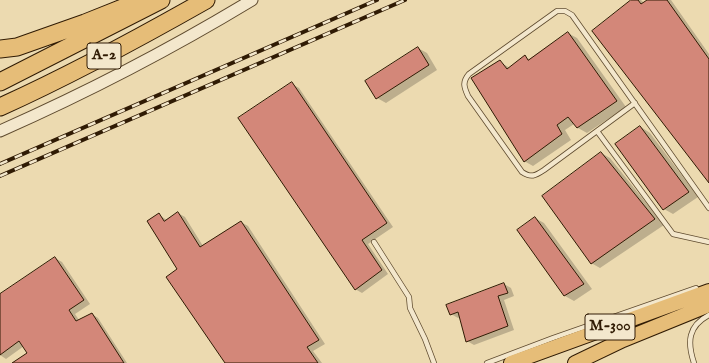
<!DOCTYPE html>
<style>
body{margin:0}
canvas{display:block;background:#ecdab0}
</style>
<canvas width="709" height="363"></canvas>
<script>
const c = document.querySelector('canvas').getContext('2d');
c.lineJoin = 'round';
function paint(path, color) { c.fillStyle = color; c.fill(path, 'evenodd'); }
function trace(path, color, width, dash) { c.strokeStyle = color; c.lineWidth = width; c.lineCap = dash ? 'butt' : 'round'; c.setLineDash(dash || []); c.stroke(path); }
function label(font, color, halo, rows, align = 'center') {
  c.font = font + ' "IM FELL English",serif'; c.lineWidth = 3; c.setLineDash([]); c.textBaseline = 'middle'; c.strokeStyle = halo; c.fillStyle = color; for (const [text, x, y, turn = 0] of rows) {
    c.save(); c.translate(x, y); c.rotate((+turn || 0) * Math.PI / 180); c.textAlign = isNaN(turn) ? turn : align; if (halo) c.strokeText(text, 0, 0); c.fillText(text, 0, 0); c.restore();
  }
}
paint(new Path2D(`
 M633 0H641L644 3 649 0H671L709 54V182Z
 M568 33 577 38 626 107 587 133 578 128 574 124 565 130 571 140 533 166 524 161 500 62 510 68 525 57 531 60Z
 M418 48 427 53 437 70 386 103 377 98Z
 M292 84 299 88 393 227 368 244 388 274 362 293 355 289Z
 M641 127 650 133 698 197 673 214 664 209Z
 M601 153 610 158 664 225 600 268 591 263Z
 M178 213 185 217 203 246 241 222 248 226 325 344 313 351 322 363H227L179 270 159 215 167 220Z
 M535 218 544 223 592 289 574 301 565 296Z
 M55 258 62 262 90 304 75 314 79 320 92 314 98 318 127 363H13L29 354 24 346 6 359 0 355V295Z
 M504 284 511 288 514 296 504 300 514 330 474 345 467 341 460 317 458 318 451 314 447 305Z`), '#0003');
const building = new Path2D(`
 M631 0H638L641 4 647 0H667L709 59V183L592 31Z
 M568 32 617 101 577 128 568 117 557 125 562 134 524 162 471 78 500 60 507 69 525 55 528 60Z
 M418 47 429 65 376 99 365 81Z
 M292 82 387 223 362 240 382 270 355 290 238 118Z
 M640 126 689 192 663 210 615 144Z
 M601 152 655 219 591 264 542 196Z
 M178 212 200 247 241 221 319 340 307 347 318 363H225L166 277 177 269 147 221 159 213 164 221Z
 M535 217 584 284 564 296 517 230Z
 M55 257 84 300 69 310 76 321 92 313 124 363H12L27 353 19 341 0 355V294Z
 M504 283 508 293 498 296 508 326 466 342 458 312 450 315 446 305Z`);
paint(building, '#d38779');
trace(building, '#301b04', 1);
const service = new Path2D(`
 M635 103 544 170C535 176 531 178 522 172L468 96C464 87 462 82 469 74L557 11H565L572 15 709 208
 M597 131 673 234 709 242
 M374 242 409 297 410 308 425 339 434 363
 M487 363 553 338 696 288
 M694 363C687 342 688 326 709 315`);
const tertiary = new Path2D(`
 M0 131C86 93 171 49 252 0`);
const primary = new Path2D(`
 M511 363 709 291
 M575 363 623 340 709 305`);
const motorway = new Path2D(`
 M0 49 17 47 85 23 140 1
 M0 82 161 0
 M0 107C71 75 139 38 206 0`);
trace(service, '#5f4b2f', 6);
trace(tertiary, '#5f4b2f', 13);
trace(primary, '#301b04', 16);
trace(motorway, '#301b04', 19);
trace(service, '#f3e7cc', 4.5);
trace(tertiary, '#f3e7cc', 11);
trace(primary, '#e6bd78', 14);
trace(motorway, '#e6bd78', 17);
const rail = new Path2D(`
 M0 164 377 0
 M0 176 405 0`);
trace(rail, '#301b04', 4);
trace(rail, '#f3e7cc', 2.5, [8]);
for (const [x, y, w] of [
 [104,56,34],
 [610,327,50]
]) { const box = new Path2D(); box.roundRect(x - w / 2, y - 13, w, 26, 3); c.fillStyle = '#f3e7cc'; c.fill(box); trace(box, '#301b04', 1); }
label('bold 15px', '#301b04', null, [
 ["A-2",104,56],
 ["M-300",610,327]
]);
</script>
